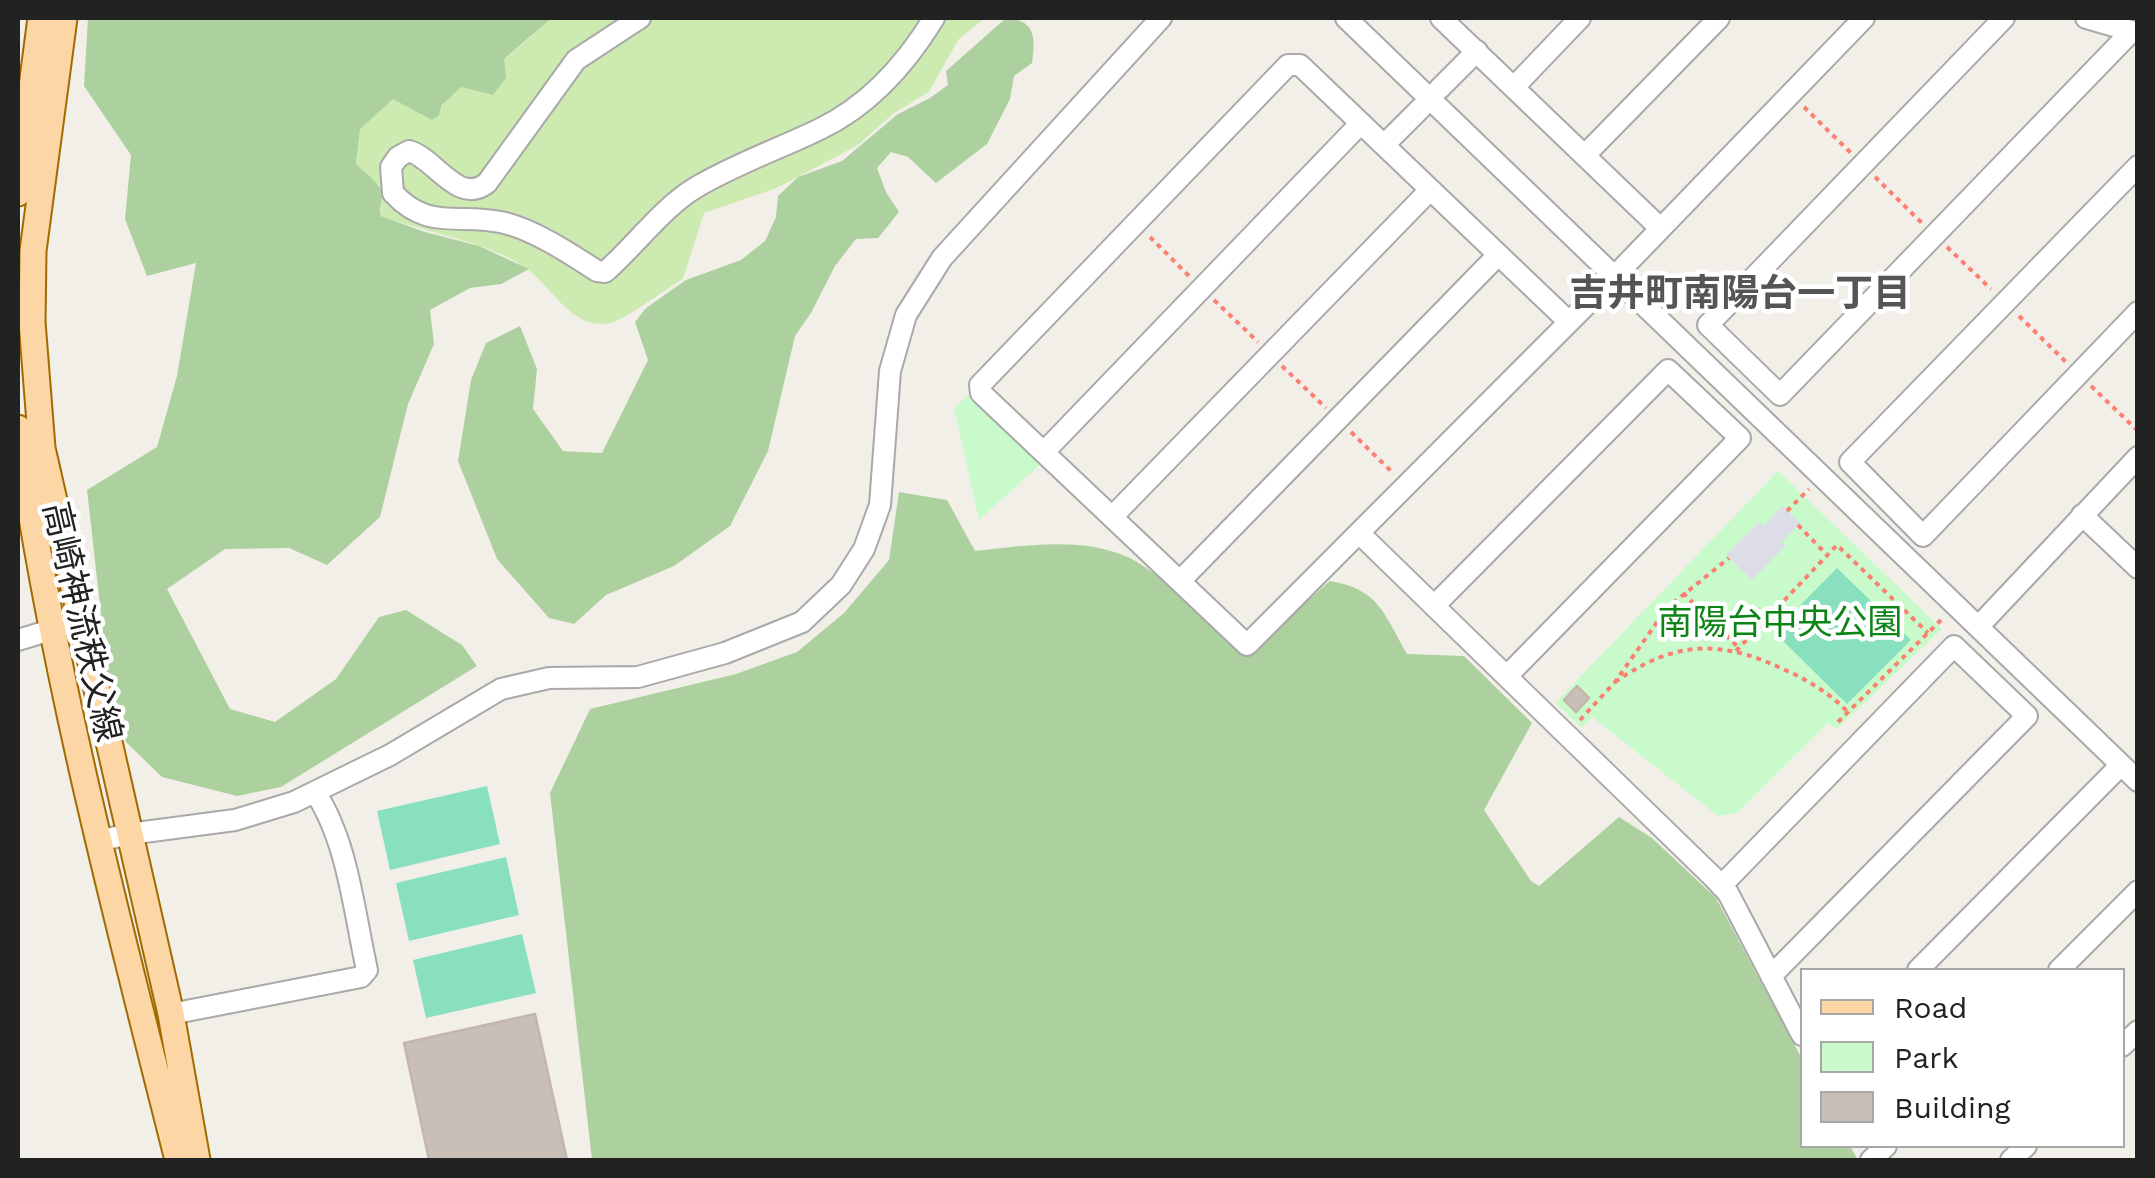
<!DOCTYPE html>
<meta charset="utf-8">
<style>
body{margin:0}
#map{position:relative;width:2155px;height:1178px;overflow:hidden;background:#f2efe9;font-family:"Work Sans",sans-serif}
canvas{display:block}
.frame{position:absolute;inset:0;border:20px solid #222;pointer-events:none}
.legend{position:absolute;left:1800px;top:968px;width:325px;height:180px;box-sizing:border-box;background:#fff;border:2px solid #a7a7a7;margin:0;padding:12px 18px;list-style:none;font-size:30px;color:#222}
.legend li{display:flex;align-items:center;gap:20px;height:50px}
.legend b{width:50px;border:2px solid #a7a7a7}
</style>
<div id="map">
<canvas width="2155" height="1178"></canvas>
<div class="frame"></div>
<ul class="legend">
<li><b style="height:12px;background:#fcd6a4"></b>Road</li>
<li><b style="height:28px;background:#c8facc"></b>Park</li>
<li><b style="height:28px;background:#c7bfb8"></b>Building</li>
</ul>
</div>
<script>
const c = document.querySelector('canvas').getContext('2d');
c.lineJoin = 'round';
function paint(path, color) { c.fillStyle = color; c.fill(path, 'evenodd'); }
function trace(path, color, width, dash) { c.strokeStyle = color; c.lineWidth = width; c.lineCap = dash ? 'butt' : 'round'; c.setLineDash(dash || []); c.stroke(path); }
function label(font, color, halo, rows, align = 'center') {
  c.font = font + ' "Work Sans","Noto Sans JP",sans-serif'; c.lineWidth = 9; c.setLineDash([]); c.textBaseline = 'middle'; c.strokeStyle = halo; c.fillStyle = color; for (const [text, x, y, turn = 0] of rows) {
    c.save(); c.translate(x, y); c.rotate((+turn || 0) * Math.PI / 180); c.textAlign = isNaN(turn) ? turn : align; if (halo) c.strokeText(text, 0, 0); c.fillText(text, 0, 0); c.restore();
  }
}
paint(new Path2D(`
 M552 18H985L958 40 929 92 894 113 858 145 777 188 704 213 683 279C667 288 626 319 611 323 574 331 554 291 531 272 500 245 421 231 381 216L379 186 356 164 360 128 393 99 439 115C447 87 482 75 504 59 521 47 536 31 552 18Z`), '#cdebb0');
paint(new Path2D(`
 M88 18H552L504 59 506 78 493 95 461 87 442 105 439 115 432 120 393 99 360 129 356 164C363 171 377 181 381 190 384 199 378 206 381 216L425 232 479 246 529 269 501 284 470 288 430 310 434 344 408 404 380 517 327 565 289 548 225 549 167 589 230 709 275 722 336 679 379 617 406 610 462 645 477 666 281 787 237 796 162 777 126 742 110 694 87 490 157 447 177 376 196 263 147 276 125 219 131 155 84 86Z
 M1006 18C1035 20 1036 37 1032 63L1014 76 1010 99 987 144 936 183 908 157 891 152 877 168 886 192 899 212 878 238 856 239 835 266 811 313 795 336 768 451 730 526 674 566 606 595 574 624 549 618 497 559 458 461 471 380 486 343 520 326 537 369 533 409 563 451 602 453 648 360 635 322 646 308 686 280 741 260 765 241 776 217 778 196 798 177 842 161 898 114 930 98 948 85 946 71Z
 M899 492 947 500 975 551C1022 546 1077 537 1123 555 1161 570 1213 627 1244 655L1330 581C1379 589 1384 614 1407 654L1464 656 1532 723 1484 810 1531 881 1539 886 1619 817 1652 838 1716 898 1802 1059V1146H1850L1858 1160H592L550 793 590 709 736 674 797 652 844 613 889 560Z`), '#add19e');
paint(new Path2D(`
 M974 389 1044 461 979 520 954 408Z
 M1778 471 1942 629 1837 729 1828 723 1737 813 1718 816 1592 717 1582 728 1555 703Z`), '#c8facc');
paint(new Path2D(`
 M1837 568 1911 640 1847 704 1774 632Z
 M487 786 500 844 390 870 377 811Z
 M506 857 519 915 409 941 396 883Z
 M522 934 536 993 426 1018 413 960Z`), '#88e0be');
paint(new Path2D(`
 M1782 506 1800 523 1782 542 1785 546 1752 580 1726 555 1759 522 1764 526Z`), '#dddde8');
const building = new Path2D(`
 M1577 686 1589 698 1576 712 1564 700Z
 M535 1014 567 1160H429L404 1043Z`);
paint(building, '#c7bfb8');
trace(building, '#c4b6ab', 2.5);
const minor = new Path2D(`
 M640 18 576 60 487 183C458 206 435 158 409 151L398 157 391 167 393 193C429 232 460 212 505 223 536 231 569 253 597 271L605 272C635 246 661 209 695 188 735 164 779 149 820 129 870 105 906 64 934 18
 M1346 18 2138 781
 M1441 18 1659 227
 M2004 18 1708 325 1780 395 2132 31
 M2086 18 2138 33
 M1514 87 1580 18
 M1439 89 1477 51
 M1384 145 1422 107
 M1585 155 1719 18
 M2138 166 1850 462 1923 536 2138 312
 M1568 321 1300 65H1288L980 385 981 393 1247 645 1613 278 1864 18
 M1044 452 1361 123
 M2082 515 2138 568
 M1112 517 1430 190
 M1360 534 1713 877 1728 893 1802 1035
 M1180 581 1498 255
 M1434 606 1668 370 1740 438 1507 676
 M1978 627 2138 457
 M18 640 80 621
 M98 841 129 834 235 820 294 802 390 755 501 689 549 678 638 677 725 653 802 622 841 585 864 549 880 505 890 371 906 315 942 258 1161 18
 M1721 886 1954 646 2027 716 1771 976
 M1918 970 2121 765
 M2059 970 2138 891
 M171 1014 361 977 367 970C354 912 348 842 315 792
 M2122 1046 2138 1031
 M1871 1160 1886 1146
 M2011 1160 2026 1146`);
const major = new Path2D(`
 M64 18 33 251 32 322 42 448 171 1014 197 1160
 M18 193 41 18
 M18 428C53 676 117 918 178 1160`);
trace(minor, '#a9a9a9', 24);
trace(major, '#a06b00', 29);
trace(new Path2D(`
 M1804 107 1851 153
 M1875 177 1922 223
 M1150 237 1189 276
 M1947 247 1991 289
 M1214 300 1258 342
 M2019 316 2066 362
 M1282 366 1326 408
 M2091 386 2138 431
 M1351 432 1394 474
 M1787 511 1809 489
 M1798 525 1826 554
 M1683 593 1739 648
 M1736 651 1837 545 1928 633
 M1615 682C1674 641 1719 639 1783 669 1808 680 1829 693 1848 712
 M1580 720 1615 682 1667 608 1729 558
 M1838 722 1942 619`), '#fa8072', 4, [5, 5]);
trace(minor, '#fff', 20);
trace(major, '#fcd6a4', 25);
label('35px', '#222', '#fff', [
 ["高崎神流秩父線",81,622,77]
]);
label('35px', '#0c8416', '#fff', [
 ["南陽台中央公園",1780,624]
]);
label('bold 38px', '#555', '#fff', [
 ["吉井町南陽台一丁目",1740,295]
]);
</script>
